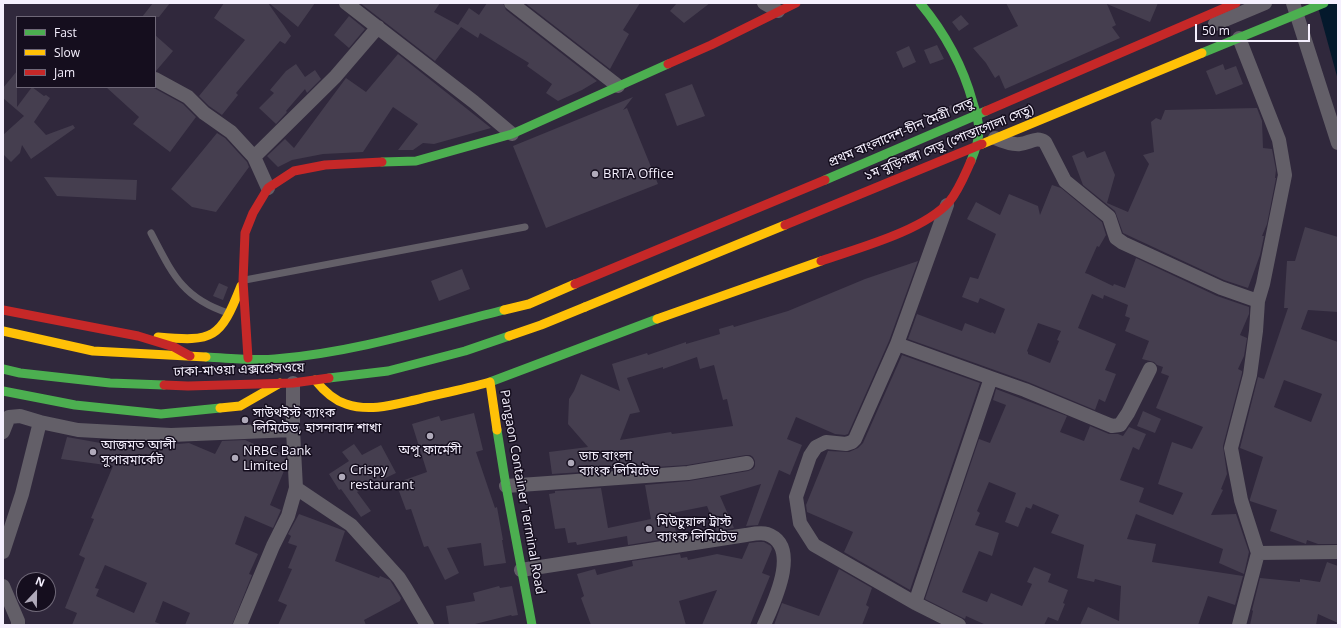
<!DOCTYPE html>
<meta charset="utf-8">
<style>
body{margin:0}
#map{position:relative;width:1341px;height:628px;overflow:hidden;background:#30283c;font-family:"Open Sans",sans-serif}
canvas{display:block}
.frame{position:absolute;inset:0;border:4px solid #f5f0fe;pointer-events:none}
.legend{position:absolute;left:16px;top:16px;width:140px;height:72px;box-sizing:border-box;background:#150e1e;border:1px solid #6f6878;margin:0;padding:5px 7px;list-style:none;font-size:12px;color:#f5f0fe}
.legend li{display:flex;align-items:center;gap:8px;height:20px}
.legend b{width:20px;border:1px solid #6f6878}
.north{position:absolute;left:16px;top:572px;width:40px;height:40px;box-sizing:border-box;background:#150e1e;border:1px solid #6f6878;border-radius:50%;rotate:22deg;font-size:11px;font-weight:700;line-height:16px;text-align:center;color:#f5f0fe}
.north::after{content:'';display:block;margin:auto;width:14px;height:18px;background:#b0aaba;clip-path:polygon(50% 0,100% 100%,50% 72%,0 100%)}
.scale{position:absolute;left:1195px;top:24px;width:115px;height:18px;box-sizing:border-box;border:2px solid #f5f0fe;border-top:0;padding-left:5px;font-size:12px;line-height:14px;white-space:nowrap;color:#f5f0fe;-webkit-text-stroke:3px #150e1e;paint-order:stroke}
</style>
<div id="map">
<canvas width="1341" height="628"></canvas>
<div class="frame"></div>
<ul class="legend">
<li><b style="height:5px;background:#4caf50"></b>Fast</li>
<li><b style="height:5px;background:#ffc107"></b>Slow</li>
<li><b style="height:5px;background:#c62828"></b>Jam</li>
</ul>
<div class="north">N</div>
<div class="scale">50 m</div>
</div>
<script>
const c = document.querySelector('canvas').getContext('2d');
c.lineJoin = 'round';
function paint(path, color) { c.fillStyle = color; c.fill(path, 'evenodd'); }
function trace(path, color, width, dash) { c.strokeStyle = color; c.lineWidth = width; c.lineCap = dash ? 'butt' : 'round'; c.setLineDash(dash || []); c.stroke(path); }
function label(font, color, halo, rows, align = 'center') {
  c.font = font + ' "Open Sans","Noto Sans Bengali",sans-serif'; c.lineWidth = 3; c.setLineDash([]); c.textBaseline = 'middle'; c.strokeStyle = halo; c.fillStyle = color; for (const [text, x, y, turn = 0] of rows) {
    c.save(); c.translate(x, y); c.rotate((+turn || 0) * Math.PI / 180); c.textAlign = isNaN(turn) ? turn : align; if (halo) c.strokeText(text, 0, 0); c.fillText(text, 0, 0); c.restore();
  }
}
paint(new Path2D(`
 M1317 3H1338V80L1318 7Z`), '#04192c');
paint(new Path2D(`
 M153 3H170L159 17H142Z
 M224 3H268L291 36 285 44 280 41 236 93 238 95 222 115 209 106 199 96 245 40 214 18Z
 M269 3H315L298 27Z
 M360 3H440L434 12 458 25 469 8 479 15 487 3H503L506 10 597 81 582 90 558 101 546 93 552 84 527 66 529 63 480 33 478 38 461 27 435 61Z
 M525 3H640L623 30 629 34 610 69Z
 M677 3H710L684 23 670 11Z
 M1006 3H1158L1150 22 1107 4 1116 25 1112 27 1120 38 1005 89 999 75 995 78 986 63 973 48 1018 26Z
 M961 15 969 24 959 31 952 22Z
 M349 16 365 29 349 48 334 35Z
 M155 35 173 51 156 71H155Z
 M937 45 944 59 930 64 924 50Z
 M909 46 916 62 903 68 896 52Z
 M398 54 491 128 434 144 423 143 413 150H398L418 124 393 107 363 152 323 154 292 160 278 167 267 156 285 139 294 148 346 78 366 92Z
 M296 64 305 77 315 70 321 79 307 93 305 89 286 111 287 112 276 124 259 108 274 93 270 90 286 71Z
 M1223 64 1225 70 1236 66 1243 84 1216 95 1206 71Z
 M17 71V107L32 87 44 96 46 95 50 98 34 122 46 135 73 125 75 128 31 159 22 145 20 153 11 162 3 154V135L24 116 3 98V88Z
 M692 84 705 116 677 126 665 94Z
 M106 87H152L183 104 196 117 170 152 133 124 139 117Z
 M633 97 623 110 627 108 658 184 546 228 513 146Z
 M951 105 955 111 929 122 928 121Z
 M1257 108 1262 121 1263 148 1272 149 1276 170 1275 178H1276L1267 224 1262 236H1264L1260 255 1248 288 1224 280 1123 233 1115 211 1083 185 1072 156 1084 151 1087 158 1105 151 1115 175 1107 203 1128 212 1149 164 1143 155 1154 152 1151 122 1156 118 1161 120 1165 110Z
 M217 133 225 138 247 162 249 167 216 212 192 207 171 189Z
 M44 177 137 180 136 200 57 196Z
 M1052 185 1061 188 1102 222 1106 235 1099 247 1097 246 1085 273 1088 274 1113 286 1114 284 1125 288 1136 258 1217 296 1249 307V314L1240 335 1247 338 1244 356 1238 369 1242 371V373L1223 446 1227 474 1221 489 1223 490 1211 515 1236 514 1249 552 1244 574 1219 563 1223 549 1136 514 1127 539 1156 544 1152 562 1243 576 1235 605 1208 596 1198 625H1080L1088 607 1119 621 1121 586 1095 579 1094 582 1077 578 1084 545 1051 533 1059 515 1033 504 1031 509 1026 507 1018 527 1005 522 1016 493 989 482 977 511 980 513 975 525 999 533 992 556 979 551 962 592 987 602 991 593 1022 606 1032 584 1027 582 1034 567 1051 574 1048 582 1068 590 1063 603 1065 604 1058 621 1048 617 1044 625H986L966 616 965 619 925 599 979 439 990 443 1006 405 993 400 996 389 1067 416 1060 432 1084 441 1090 426 1109 434H1118L1123 436 1129 427 1146 434 1139 450 1133 447 1120 480 1144 488 1139 502 1173 515 1183 493 1158 484 1172 442 1192 449 1203 427 1156 408 1169 376 1161 373 1163 367 1157 365 1154 362 1142 359 1149 341 1125 331 1130 318 1125 316 1128 305 1104 295 1103 299 1092 294 1078 328 1116 344 1105 370 1116 374 1105 402 1099 399 1095 410 1028 382 908 339 917 314 962 331 965 323 991 333 992 332 995 334 1005 309 980 298 978 303 962 297 970 277 978 279 996 234 967 219 976 202 1000 215 1009 194 1038 206 1040 215ZM1038 323 1061 331 1057 340 1059 341 1050 363 1028 354V352L1027 351Z
 M1305 227 1338 237V312L1308 310 1301 329 1338 342V544H1318L1307 540 1306 544 1270 531 1277 510 1250 501V499L1263 457 1240 448 1258 377 1264 379 1288 308H1284L1287 261H1295ZM1284 380 1322 394 1311 422 1274 407Z
 M918 261 889 341 848 434 845 435 835 434 796 417 787 439 802 445 790 475 779 470 758 525 746 526 761 484 720 496 734 528 717 531 707 506 672 513 677 537 628 545 627 536 577 545 576 542 568 543 565 528 555 529 549 494 555 493V491L601 488 608 528 651 519 645 485 689 481 748 471 753 469 755 466V461L753 457 750 455H746L687 465 552 474 549 452 588 447 568 424 569 399 574 391 581 374 620 391 612 364 647 353 648 355 686 342V344L720 334 719 329 733 325 734 327 788 311 865 279ZM697 357 700 369 714 365 723 400 727 399 733 426 672 434 671 432 620 440 630 414 640 412 627 378 663 367V369Z
 M462 269 470 289 439 301 431 281Z
 M219 283 228 287 223 300 213 296Z
 M902 355 980 383 910 590 844 552 853 532 807 512 806 505 828 451 849 452 858 448 863 443Z
 M1143 411 1161 419 1155 433 1137 426Z
 M474 413 483 450 476 452 495 508 497 507 503 540H502L506 563 484 566 481 543 447 548 459 573 445 580 428 546 424 547 411 509 406 510 396 483 427 472 412 424 439 416 441 421Z
 M67 437 123 447 124 445 165 449 167 445 189 443 215 454 222 441 245 440 270 451 271 449 286 455V466L270 505 281 510 273 528 245 516 235 544 258 554 249 574 252 575 232 625H185L190 613 163 601 155 622 163 625H72L77 613 65 608 85 558 79 555 94 519 91 518 113 466 61 459ZM105 565 147 583 134 613 96 596 99 589 95 588Z
 M354 444 362 455 381 445 396 473 357 492 371 511 361 517 341 489 339 490 329 474 349 461 342 452Z
 M299 514 345 531 335 561 379 578 380 576 390 580 401 598 400 601 364 620 366 625H278L287 605 278 601 292 569 288 568 297 546 288 543 291 536 288 534Z
 M757 542H764L771 546 772 549 762 573 770 576 750 625H702L717 590 679 601 686 625H591L581 598 584 596 577 574 595 569 597 575 633 566 632 561 680 554 681 558 687 557 688 560 717 554 742 559 749 543Z
 M1327 562 1338 566V623L1318 614 1316 625H1250L1253 611 1252 610 1260 578 1300 582V579L1320 582Z
 M839 569 872 588 866 605 869 607 862 625H774L782 603 819 616Z
 M499 586 500 588 512 586 518 615 512 616 511 615 471 625H449L446 606 475 601 473 593Z`), '#453e4f');
trace(new Path2D(`
 M151 233C172 273 182 298 228 313
 M245 280 525 227`), '#635f68', 7);
trace(new Path2D(`
 M346 3 474 102 512 134
 M511 3 618 86
 M764 3 778 11
 M1293 3 1338 143
 M1215 24 1265 3
 M1239 38 1279 140 1285 175 1263 284 1258 301 1256 331 1250 375 1231 448 1241 500 1258 553 1239 625
 M155 79 188 97 204 113 231 132 254 157 268 188
 M995 138C1002 141 1012 145 1020 144 1030 143 1036 136 1045 142L1065 181 1109 217 1116 238 1123 243 1221 288 1258 301
 M254 157 335 77 378 27
 M947 205 897 344 855 439 852 442 846 444 826 442 816 447 810 456 796 497 800 523 814 545 915 603 959 625
 M897 344 991 378 915 603
 M991 378 1025 390 1112 426 1120 425 1128 413 1150 369
 M3 432 9 417 20 416 40 422
 M506 486 688 473 747 463
 M296 488 351 525 399 578 406 589 427 625
 M3 552 22 494 40 422 78 430 171 435 293 430
 M1258 553 1338 552
 M521 570 746 535C752 534 761 532 767 534 802 546 773 604 764 625
 M3 586 18 621V625
 M240 625 273 546 288 516 296 488 293 430V383`), '#635f68', 14);
trace(new Path2D(`
 M920 3C945 33 963 66 973 103 976 112 979 122 979 131 979 141 975 151 971 161
 M382 162 416 161 512 134 668 64
 M206 357C229 358 253 361 275 359 352 353 429 329 504 310
 M3 369 20 373 110 383 164 385
 M329 378 388 371 465 351 509 336
 M490 382 657 319
 M3 391 75 405 161 414 220 408
 M497 430 506 486 532 625`), '#4caf50', 9);
trace(new Path2D(`
 M504 310 529 304 575 284
 M657 319 821 261
 M3 331 93 351 206 357
 M509 336 541 325 585 307
 M158 337C214 342 220 339 241 286
 M315 380C323 390 333 400 346 404 369 412 393 405 415 400 440 394 465 389 490 382L497 430
 M220 408 240 406 280 383`), '#ffc107', 9);
trace(new Path2D(`
 M668 64 711 45 796 3
 M821 261C858 248 923 231 949 202 959 190 965 174 971 161
 M3 310 138 336 174 347 190 356
 M248 358 243 281 245 233 253 213 268 188 294 171 325 165 382 162
 M164 385 188 386 293 383 329 378`), '#c62828', 9);
trace(new Path2D(`
 M1202 53 1324 3
 M825 180 986 111`), '#4caf50', 9);
trace(new Path2D(`
 M982 144 1202 53
 M585 307 785 225`), '#ffc107', 9);
trace(new Path2D(`
 M986 111 1236 3
 M785 225 982 144
 M575 284 825 180`), '#c62828', 9);
for (const [x, y, r, color] of [
 [595,174,4,"#b0aaba"],
 [245,420,4,"#b0aaba"],
 [430,436,4,"#b0aaba"],
 [93,452,4,"#b0aaba"],
 [235,458,4,"#b0aaba"],
 [571,463,4,"#b0aaba"],
 [342,477,4,"#b0aaba"],
 [649,529,4,"#b0aaba"]
]) { const dot = new Path2D(); dot.arc(x, y, r, 0, 2 * Math.PI); c.fillStyle = color; c.fill(dot); trace(dot, '#150e1e', 1.5); }
label('13px', '#f5f0fe', '#150e1e', [
 ["প্রথম বাংলাদেশ-চীন মৈত্রী সেতু",901,133,-23],
 ["১ম বুড়িগঙ্গা সেতু (পোস্তাগোলা সেতু)",949,143,-22],
 ["ঢাকা-মাওয়া এক্সপ্রেসওয়ে",239,370,-2],
 ["Pangaon Container Terminal Road",522,492,80]
]);
label('13px', '#f5f0fe', '#150e1e', [
 ["BRTA Office",603,174],
 ["সাউথইস্ট ব্যাংক",253,413],
 ["লিমিটেড, হাসনাবাদ শাখা",253,428],
 ["আজমত আলী",101,445],
 ["সুপারমার্কেট",101,460],
 ["অপু ফার্মেসী",430,450,"center"],
 ["NRBC Bank",243,451],
 ["Limited",243,466],
 ["ডাচ বাংলা",579,456],
 ["ব্যাংক লিমিটেড",579,471],
 ["Crispy",350,470],
 ["restaurant",350,485],
 ["মিউচুয়াল ট্রাস্ট",657,522],
 ["ব্যাংক লিমিটেড",657,537]
], 'left');
</script>
